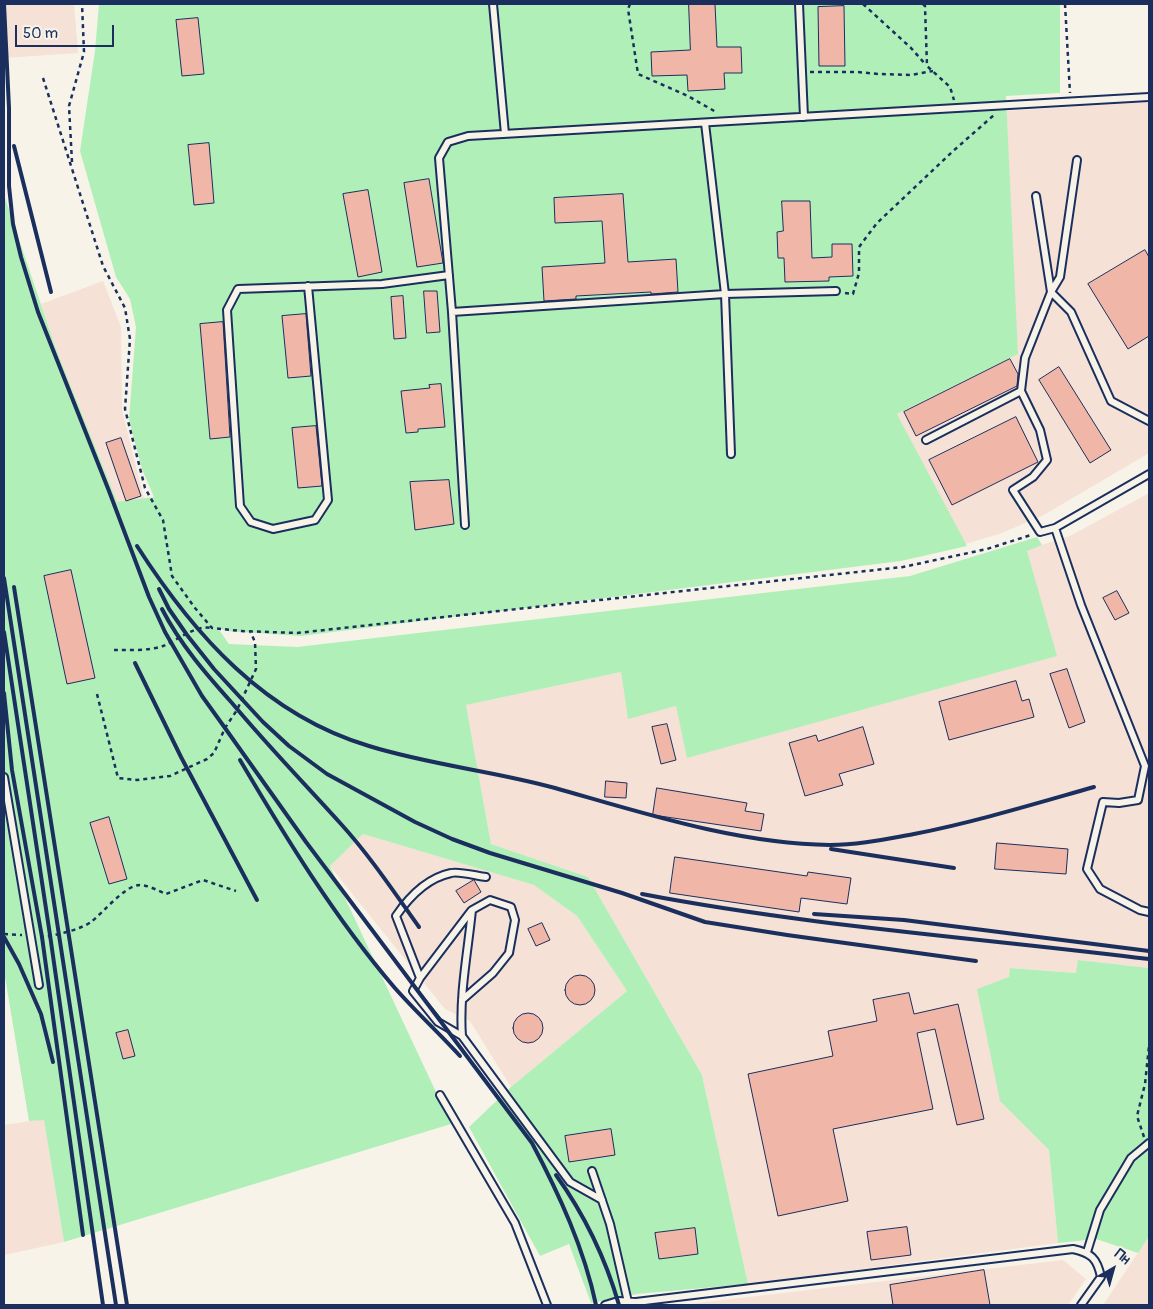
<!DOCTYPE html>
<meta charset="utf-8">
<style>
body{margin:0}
#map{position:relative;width:1153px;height:1309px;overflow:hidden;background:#f7f3e8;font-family:Pangolin,sans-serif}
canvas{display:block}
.frame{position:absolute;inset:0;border:5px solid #1b2f5e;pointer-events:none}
.north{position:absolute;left:1088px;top:1244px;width:50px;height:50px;-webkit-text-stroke:4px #f7f3e8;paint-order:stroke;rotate:38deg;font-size:14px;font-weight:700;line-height:20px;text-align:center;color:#1b2f5e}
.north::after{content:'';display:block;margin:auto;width:18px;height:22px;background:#1b2f5e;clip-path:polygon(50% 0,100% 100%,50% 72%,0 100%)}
.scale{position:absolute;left:15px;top:25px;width:99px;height:22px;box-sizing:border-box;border:2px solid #1b2f5e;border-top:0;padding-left:6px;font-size:15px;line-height:18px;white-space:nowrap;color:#1b2f5e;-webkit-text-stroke:4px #f7f3e8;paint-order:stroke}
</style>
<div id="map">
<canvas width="1153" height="1309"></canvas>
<div class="frame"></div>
<div class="north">Пн</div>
<div class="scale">50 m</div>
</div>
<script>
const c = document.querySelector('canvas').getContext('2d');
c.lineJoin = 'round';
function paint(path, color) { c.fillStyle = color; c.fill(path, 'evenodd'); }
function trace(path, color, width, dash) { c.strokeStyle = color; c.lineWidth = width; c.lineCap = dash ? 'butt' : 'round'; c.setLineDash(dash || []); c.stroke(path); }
paint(new Path2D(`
 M4 4H74L78 53 4 58Z
 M1149 102V453L1042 516 999 534 965 544 897 414 1018 354 1006 185 1007 111Z
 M103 281 121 327 122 410 144 499 117 503 56 349 41 304Z
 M1149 493V968L1078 960 1077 973 1011 968 1009 977 1000 1101 1049 1150 1058 1243 748 1284 702 1075 588 877 491 844 466 705 621 672 628 718 676 706 688 757 1056 656 1026 550 1070 536Z
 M363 834 534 885 577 916 627 991 511 1087 470 1021 445 1009 330 866Z
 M44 1119 64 1242 4 1255V1125Z
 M1149 1236V1305H1103Z
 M1063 1260 1086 1279 1068 1305H681Z`), '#f5e1d5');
paint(new Path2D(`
 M99 4H1060V93L1006 96 1018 354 897 414 967 546 901 561 301 636 226 631 217 627 229 644 297 647 910 576 1037 537 1042 545 1027 551 1057 656 687 758 676 706 628 719 621 672 466 705 491 844 588 877 702 1075 748 1284 637 1294 591 1303 569 1244 540 1256 469 1127 511 1087 627 991 577 916 534 885 363 834 330 866 451 1124 64 1242 44 1120 29 1121 4 971V195L56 349 117 502 154 497 142 469 129 420 136 327 130 299 116 277 80 151 95 51Z
 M1078 960 1149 968V1236L1138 1253 1096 1239 1058 1243 1049 1150 1000 1101 977 989 1009 977 1010 968 1076 973Z`), '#b0f0b8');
const building = new Path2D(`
 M689 4H715L717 47H741L742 73H724L725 89 688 91 687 75 652 76 651 52 690 50Z
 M844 6 845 66H819L818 7Z
 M198 18 204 74 182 76 176 20Z
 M209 143 214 203 194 205 188 145Z
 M429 179 443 263 417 267 404 183Z
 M368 190 382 272 358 277 343 194Z
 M623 194 628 262 676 259 678 292 651 294V292L576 296V299L544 301 542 267 605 263 602 221 555 223 554 198Z
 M782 201H810L812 258 832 257V244H852L853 276 829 277V281L785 282 784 258H778L777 232 783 231Z
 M1145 250 1149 257V336L1128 349 1088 284Z
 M424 291H437L440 332 427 333Z
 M403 296 406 338 394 339 391 297Z
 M306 314 311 376 288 378 282 316Z
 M223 322 230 437 210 439 200 324Z
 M1010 359 1018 374 1017 386 916 436 904 412Z
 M1059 367 1111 450 1090 463 1039 380Z
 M441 384 445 427 418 429V432L406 433 401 391 430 388 429 385Z
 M1016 417 1038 462 952 505 929 460Z
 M316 426 322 486 298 488 292 428Z
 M121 438 141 496 126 501 106 443Z
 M449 480 454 524 415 530 410 482Z
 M71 570 95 678 67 684 44 576Z
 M1117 591 1129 613 1115 620 1103 598Z
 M1067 669 1085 722 1069 728 1050 674Z
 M1016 681 1022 701 1029 699 1034 717 949 740 939 702Z
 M667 724 676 760 661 764 652 727Z
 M863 727 874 764 839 774 843 785 805 796 789 743 816 735 818 741Z
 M606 781 627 783 626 798 605 797Z
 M657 788 747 803 745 811 764 814 761 831 653 815Z
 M109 817 127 879 109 884 90 823Z
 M997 843 1068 849 1066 874 995 869Z
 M675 857 807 876 808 872 851 878 847 904 801 898 799 912 670 893Z
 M474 880 481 892 464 903 456 891Z
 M542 923 550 940 536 946 528 929Z
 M565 990a15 15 0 1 1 30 0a15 15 0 1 1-30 0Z
 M909 993 914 1014 958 1004 984 1119 957 1125 935 1029 917 1033 933 1109 833 1129 848 1201 778 1216 748 1074 833 1056 828 1031 877 1021 873 1000Z
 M513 1028a15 15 0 1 1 30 0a15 15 0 1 1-30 0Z
 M128 1030 135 1056 123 1059 116 1033Z
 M611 1129 615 1155 569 1162 565 1136Z
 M907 1227 911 1255 871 1260 867 1232Z
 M695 1228 698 1254 659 1259 655 1233Z
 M984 1270 990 1305H893L890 1285Z`);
paint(building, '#f0b7a8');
trace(building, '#1b2f5e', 1);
const service = new Path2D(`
 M493 4 505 134
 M799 4 804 117
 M705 123 725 294 731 454
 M1036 196 1051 292 1071 312 1111 401 1149 421
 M308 286 328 500 315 520 273 529 251 522 240 506 227 310 238 289 382 284 449 275
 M452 312 725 294 836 291
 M1021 391 1040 430 1047 460 1033 477 1013 490 1040 532 1055 528 1149 474
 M926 440 1021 391 1025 358 1051 292 1060 277 1077 160
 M465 525 452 312 439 158 448 142 468 136 1149 97
 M1055 528 1081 605 1145 766 1138 800 1119 803 1103 802 1087 869 1100 889 1140 910 1149 912
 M4 777 39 985
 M420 978 471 911
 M462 1000 493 973 509 953 515 920 511 907 490 900 472 910C468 951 459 995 462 1036L570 1182 602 1200
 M462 1036 438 1022 413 991 420 978 396 916C409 897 427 878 451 873 459 871 477 876 486 877
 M440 1095 515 1223 547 1305
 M592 1171 610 1224 628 1302
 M1087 1252 1100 1210 1131 1158 1149 1143
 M605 1305 618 1301 636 1302 1073 1249C1091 1253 1097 1258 1101 1277L1081 1305`);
trace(service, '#1b2f5e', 10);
trace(new Path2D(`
 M630 4 628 9 638 74 688 96 716 112
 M863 4 911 48 926 65
 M923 4 925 6 927 66 950 87 954 100
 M1065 4 1070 93
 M810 72H858L878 74 911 75 933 71
 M43 78 103 266 125 308 130 339 125 409 145 488 163 520 172 576 195 608 212 628 241 631 297 633 903 567 987 549 1031 535
 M72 162 69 106 84 52 82 4
 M845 293 853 294 859 273V247L877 223 952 152 994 115
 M114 650C130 650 148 651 163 646 178 640 195 625 211 628
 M97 694 118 778 137 780 170 776 207 759 214 753 225 728 237 710 256 669 255 642 250 631
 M4 934 22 935
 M40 937C51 937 82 929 91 922 104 912 125 885 140 885 148 885 159 891 166 894L203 880 236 891
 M1144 1137 1137 1116 1145 1084 1149 1046`), '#1b2f5e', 2.5, [4, 4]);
trace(service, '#f7f3e8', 6);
trace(new Path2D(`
 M4 4 9 108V186L13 224 21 257 38 312 109 491 149 597 165 632 202 696 225 728 306 842 532 1143C559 1194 584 1248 596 1305
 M14 146 51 292
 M137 546C194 635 265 715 369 746 430 765 494 771 555 788 643 813 738 844 830 845 858 845 886 839 914 834 975 822 1034 804 1094 787
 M4 578 116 1305
 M14 587 127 1305
 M159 589 169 609 187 635 214 669 263 722 289 746 327 774 415 822 452 839 490 853 622 893 705 922 787 935 976 961
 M162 609C180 644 206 674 232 703 267 745 305 784 341 824 370 856 394 892 419 927
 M4 632 50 935 103 1305
 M135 663 181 757 257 900
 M4 693 12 770 42 937 83 1235
 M240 760C286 838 335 918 394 987 415 1011 439 1033 460 1056
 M831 849 954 868
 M642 894C809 926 980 938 1149 959
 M814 914 904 920 1149 951
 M4 937 19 964 41 1014 53 1062
 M556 1175C584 1214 606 1260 619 1305`), '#1b2f5e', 4);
</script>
